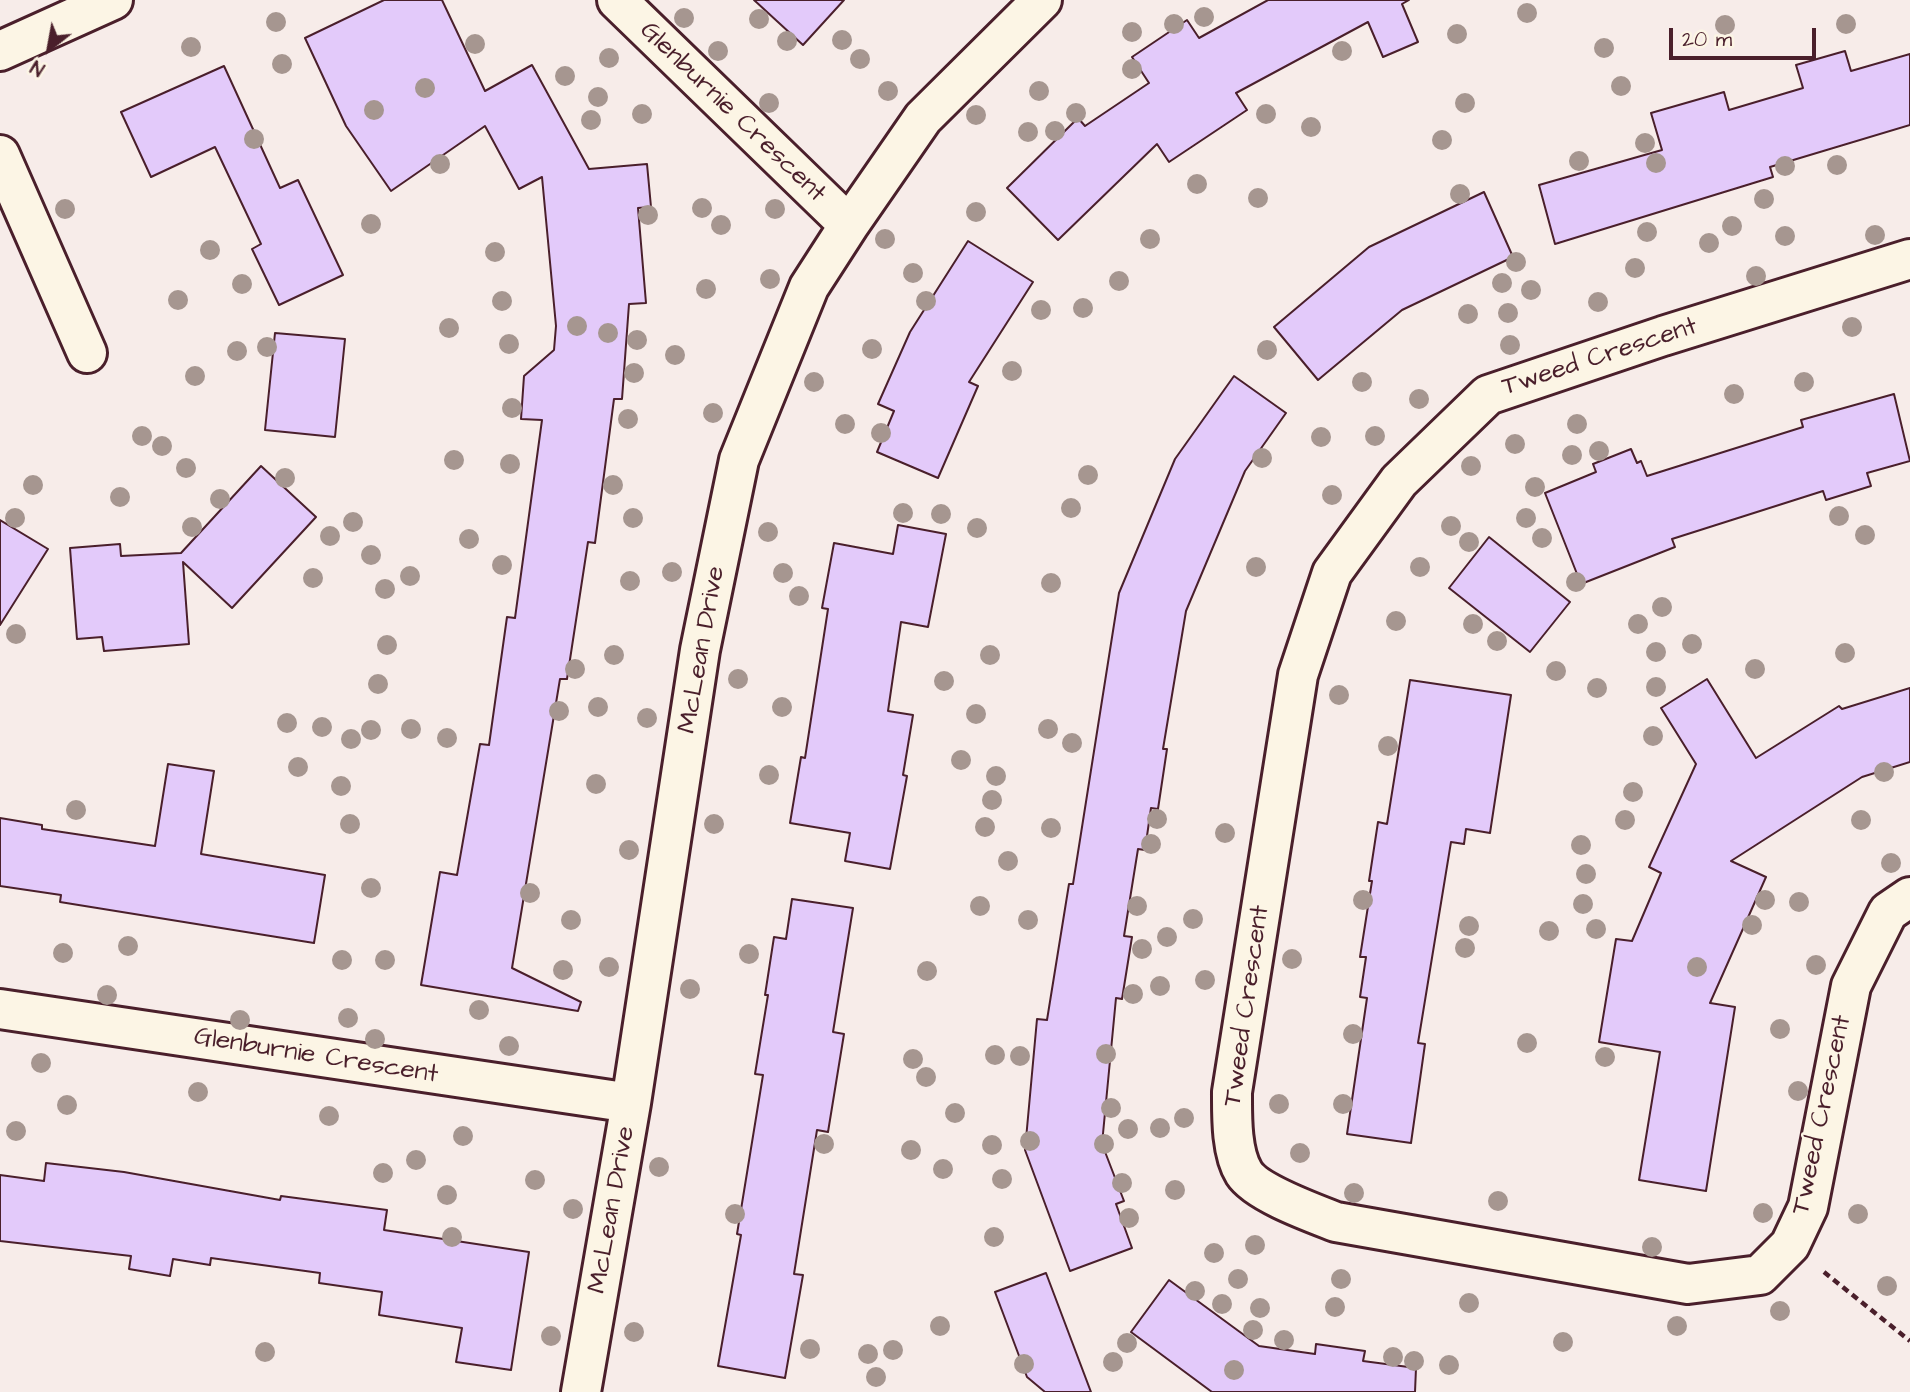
<!DOCTYPE html>
<style>
body{margin:0}
#map{position:relative;width:1910px;height:1392px;overflow:hidden;background:#f7ece9;font-family:"Architects Daughter",sans-serif}
canvas{display:block}
.north{position:absolute;left:14px;top:14px;width:70px;height:70px;-webkit-text-stroke:5px #fcf5e5;paint-order:stroke;rotate:211deg;font-size:19px;font-weight:700;line-height:28px;text-align:center;color:#4a1f2b}
.north::after{content:'';display:block;margin:auto;width:24px;height:32px;background:#4a1f2b;clip-path:polygon(50% 0,100% 100%,50% 72%,0 100%)}
.scale{position:absolute;left:1669px;top:28px;width:147px;height:32px;box-sizing:border-box;border:4px solid #4a1f2b;border-top:0;padding-left:9px;font-size:21px;line-height:24px;white-space:nowrap;color:#4a1f2b;-webkit-text-stroke:5px #fcf5e5;paint-order:stroke}
</style>
<div id="map">
<canvas width="1910" height="1392"></canvas>
<div class="north">N</div>
<div class="scale">20 m</div>
</div>
<script>
const c = document.querySelector('canvas').getContext('2d');
c.lineJoin = 'round';
function paint(path, color) { c.fillStyle = color; c.fill(path, 'evenodd'); }
function trace(path, color, width, dash) { c.strokeStyle = color; c.lineWidth = width; c.lineCap = dash ? 'butt' : 'round'; c.setLineDash(dash || []); c.stroke(path); }
function label(font, color, halo, rows, align = 'center') {
  c.font = font + ' "Architects Daughter",sans-serif'; c.lineWidth = 5; c.setLineDash([]); c.textBaseline = 'middle'; c.strokeStyle = halo; c.fillStyle = color; for (const [text, x, y, turn = 0] of rows) {
    c.save(); c.translate(x, y); c.rotate((+turn || 0) * Math.PI / 180); c.textAlign = isNaN(turn) ? turn : align; if (halo) c.strokeText(text, 0, 0); c.fillText(text, 0, 0); c.restore();
  }
}
const building = new Path2D(`
 M384 0H442L485 91 532 65 589 169 647 164 651 207 638 208 646 303 629 304 622 399H614L595 543 588 542 567 679H560L512 968 581 1002 578 1011 421 985 440 872 457 875 480 744 489 745 507 617 515 618 542 420 521 419 524 376 554 350 556 326 542 177 519 189 485 126 391 191 346 126 305 38Z
 M754 0H844L803 45Z
 M1268 0H1409L1402 4 1418 42 1383 57 1368 22 1236 93 1247 110 1169 162 1157 144 1058 240 1007 188 1078 118 1085 126 1149 83 1132 57 1187 20 1199 38Z
 M1845 51 1851 71 1910 54V125L1770 167 1773 177 1555 244 1539 185 1662 150 1651 113 1724 92 1729 110 1803 88 1796 65Z
 M224 66 280 188 298 180 343 275 279 305 252 249 261 244 215 147 151 177 121 112Z
 M1484 192 1513 257 1402 310 1318 380 1274 327 1369 247Z
 M968 241 1033 282 969 382 978 386 938 478 877 452 894 411 878 404 910 332Z
 M275 333 345 339 335 437 265 430Z
 M1234 376 1286 413 1245 471 1186 611 1163 749H1167L1158 809 1151 808 1145 850 1138 849 1124 936 1132 937 1122 999 1116 998 1102 1144 1124 1201 1116 1204 1132 1248 1070 1271 1025 1150 1037 1019 1047 1020 1069 884H1073L1119 593 1175 459Z
 M1894 394 1910 461 1867 473 1871 486 1826 500 1823 491 1672 539 1675 547 1581 584 1545 493 1596 472 1593 464 1631 449 1637 463 1641 461 1647 476 1803 427 1801 420Z
 M261 466 316 517 232 608 183 562 189 644 104 651 102 637 77 639 70 548 120 544 121 556 181 553Z
 M0 520 48 549 0 625Z
 M898 525 946 534 928 627 901 622 888 711 913 715 903 775 907 776 890 869 845 861 850 833 790 823 801 757 805 758 828 609 822 608 834 543 893 554Z
 M1489 537 1570 602 1530 652 1449 588Z
 M1707 679 1756 758 1839 706 1842 709 1910 688V762L1862 777 1731 861 1766 877 1710 1003 1735 1007 1706 1191 1639 1180 1660 1052 1599 1042 1616 939 1632 941 1661 873 1649 867 1696 764 1661 708Z
 M1410 680 1511 695 1490 833 1466 829 1464 844 1451 842 1418 1043 1425 1044 1411 1143 1347 1134 1367 998 1360 997 1366 957H1360L1372 881H1369L1378 822 1387 824Z
 M168 764 214 771 201 854 325 875 314 943 60 902 61 895 0 886V818L42 825V829L155 846Z
 M792 899 853 908 833 1032 844 1034 828 1132 817 1130 794 1274 803 1275 785 1378 718 1366 741 1235 737 1234 763 1075 755 1074 768 995H765L774 937 786 939Z
 M46 1163 124 1172 280 1200 281 1196 387 1210 384 1230 529 1252 511 1370 456 1362 462 1328 379 1315 382 1292 319 1283 320 1273 211 1258 210 1265 173 1259 170 1276 129 1269 131 1256 0 1241V1175L44 1181Z
 M1046 1273 1091 1392H1045L1027 1377 995 1292Z
 M1169 1280 1259 1346 1315 1354 1316 1344 1365 1351 1363 1361 1416 1368 1415 1392H1212L1131 1332Z`);
paint(building, '#e3cafa');
trace(building, '#4a1f2b', 2);
const minor = new Path2D(`
 M617 0 849 225
 M0 51 113 0
 M0 155 87 353
 M1910 259 1663 336 1488 395 1399 481 1332 573 1298 675 1232 1092C1232 1115 1231 1152 1244 1173 1257 1193 1313 1213 1336 1222L1688 1284 1760 1275 1790 1245 1808 1207 1851 986 1888 912 1910 897
 M0 1009 631 1103
 M581 1392 631 1103 700 650 739 460 809 287 849 225 923 118 1042 0`);
trace(minor, '#4a1f2b', 44);
trace(new Path2D(`
 M1824 1272 1910 1341`), '#4a1f2b', 4.5, [7, 5]);
trace(minor, '#fcf5e5', 38);
c.fillStyle = '#a69690';
for (const [x, y] of [
 [1527,13],
 [1204,17],
 [684,18],
 [759,19],
 [276,22],
 [1174,24],
 [1846,24],
 [1725,25],
 [1132,32],
 [1457,34],
 [842,40],
 [787,41],
 [475,44],
 [191,47],
 [1604,48],
 [718,51],
 [1342,51],
 [609,58],
 [860,59],
 [282,64],
 [1132,69],
 [565,76],
 [1621,86],
 [425,88],
 [888,91],
 [1039,91],
 [598,97],
 [769,103],
 [1465,103],
 [374,110],
 [1076,113],
 [642,114],
 [1266,114],
 [976,115],
 [591,120],
 [1311,127],
 [1055,131],
 [1028,132],
 [254,139],
 [1442,140],
 [1645,143],
 [1579,161],
 [1656,163],
 [440,164],
 [1837,165],
 [1785,166],
 [1197,184],
 [1460,194],
 [1258,198],
 [1764,199],
 [702,208],
 [65,209],
 [775,209],
 [976,212],
 [648,215],
 [371,224],
 [721,225],
 [1732,226],
 [1647,232],
 [1875,235],
 [1785,236],
 [885,239],
 [1150,239],
 [1709,243],
 [210,250],
 [495,252],
 [1516,262],
 [1635,268],
 [913,273],
 [1756,276],
 [770,279],
 [1119,281],
 [1502,283],
 [242,284],
 [706,289],
 [1531,290],
 [178,300],
 [502,301],
 [926,301],
 [1598,302],
 [1083,308],
 [1041,310],
 [1508,313],
 [1468,314],
 [577,326],
 [1852,327],
 [449,328],
 [608,333],
 [637,340],
 [509,344],
 [1510,345],
 [267,347],
 [872,349],
 [1267,350],
 [237,351],
 [675,355],
 [1012,371],
 [634,373],
 [195,376],
 [814,382],
 [1362,382],
 [1804,382],
 [1734,394],
 [1419,399],
 [512,408],
 [713,413],
 [628,419],
 [845,424],
 [1577,424],
 [881,433],
 [142,436],
 [1375,436],
 [1321,437],
 [1515,444],
 [162,446],
 [1599,451],
 [1572,455],
 [1262,458],
 [454,460],
 [510,464],
 [1471,466],
 [186,468],
 [1088,475],
 [285,478],
 [33,485],
 [613,485],
 [1535,487],
 [1332,495],
 [120,497],
 [220,499],
 [1071,508],
 [903,513],
 [941,514],
 [1839,516],
 [15,518],
 [633,518],
 [1526,518],
 [353,522],
 [1451,526],
 [192,527],
 [977,528],
 [768,532],
 [1865,535],
 [330,536],
 [1542,538],
 [469,539],
 [1469,542],
 [371,555],
 [502,565],
 [1256,567],
 [1420,567],
 [672,572],
 [783,573],
 [410,576],
 [313,578],
 [630,581],
 [1576,582],
 [1051,583],
 [385,589],
 [799,596],
 [1662,607],
 [1396,621],
 [1473,624],
 [1638,624],
 [16,634],
 [1497,641],
 [1692,644],
 [387,645],
 [1656,652],
 [1845,653],
 [614,655],
 [990,655],
 [575,669],
 [1755,669],
 [1556,671],
 [738,679],
 [944,681],
 [378,684],
 [1656,687],
 [1597,688],
 [1339,695],
 [598,707],
 [782,707],
 [559,711],
 [976,714],
 [647,718],
 [287,723],
 [322,727],
 [411,729],
 [1048,729],
 [371,730],
 [1653,736],
 [447,738],
 [351,739],
 [1072,743],
 [1388,746],
 [961,760],
 [298,767],
 [1884,772],
 [769,775],
 [996,776],
 [596,784],
 [341,786],
 [1633,792],
 [992,800],
 [76,810],
 [1157,819],
 [1625,820],
 [1861,820],
 [350,824],
 [714,824],
 [985,827],
 [1051,828],
 [1225,833],
 [1151,844],
 [1581,845],
 [629,850],
 [1008,861],
 [1891,863],
 [1586,874],
 [371,888],
 [530,893],
 [1363,900],
 [1765,900],
 [1799,902],
 [1583,904],
 [980,906],
 [1137,906],
 [1193,919],
 [571,920],
 [1028,920],
 [1752,925],
 [1469,926],
 [1596,929],
 [1549,931],
 [1167,937],
 [128,946],
 [1465,948],
 [1142,949],
 [63,953],
 [749,954],
 [1292,959],
 [342,960],
 [385,960],
 [1816,965],
 [609,967],
 [1697,967],
 [563,970],
 [927,971],
 [1205,980],
 [1160,986],
 [690,989],
 [1133,994],
 [107,995],
 [479,1010],
 [348,1018],
 [240,1020],
 [1780,1029],
 [1353,1034],
 [375,1039],
 [1527,1043],
 [509,1046],
 [1106,1054],
 [995,1055],
 [1020,1056],
 [1605,1057],
 [913,1059],
 [41,1063],
 [926,1077],
 [1798,1091],
 [198,1092],
 [1279,1104],
 [1343,1104],
 [67,1105],
 [1111,1108],
 [955,1113],
 [329,1116],
 [1184,1118],
 [1160,1128],
 [1128,1129],
 [16,1131],
 [463,1136],
 [1030,1141],
 [824,1144],
 [1104,1144],
 [992,1145],
 [911,1150],
 [1300,1153],
 [416,1160],
 [659,1167],
 [943,1169],
 [383,1173],
 [1002,1179],
 [535,1180],
 [1122,1183],
 [1175,1190],
 [1354,1193],
 [447,1195],
 [1498,1201],
 [573,1209],
 [1763,1213],
 [735,1214],
 [1858,1214],
 [1129,1218],
 [452,1237],
 [994,1237],
 [1255,1245],
 [1652,1247],
 [1214,1253],
 [1238,1279],
 [1341,1279],
 [1887,1286],
 [1195,1291],
 [1469,1303],
 [1222,1304],
 [1335,1307],
 [1260,1308],
 [1780,1311],
 [940,1326],
 [1677,1326],
 [1253,1330],
 [634,1332],
 [551,1336],
 [1284,1340],
 [1563,1342],
 [1127,1343],
 [810,1349],
 [893,1350],
 [265,1352],
 [868,1354],
 [1393,1357],
 [1414,1361],
 [1113,1362],
 [1024,1364],
 [1449,1365],
 [1234,1370],
 [876,1377]
]) { c.beginPath(); c.arc(x, y, 10, 0, 2 * Math.PI); c.fill(); }
label('26px', '#4a1f2b', '#fcf5e5', [
 ["Glenburnie Crescent",732,113,44],
 ["Tweed Crescent",1600,358,-18],
 ["McLean Drive",703,650,-80],
 ["Tweed Crescent",1248,1006,-82],
 ["Glenburnie Crescent",316,1057,9],
 ["Tweed Crescent",1823,1115,-78],
 ["McLean Drive",613,1210,-80]
]);
</script>
